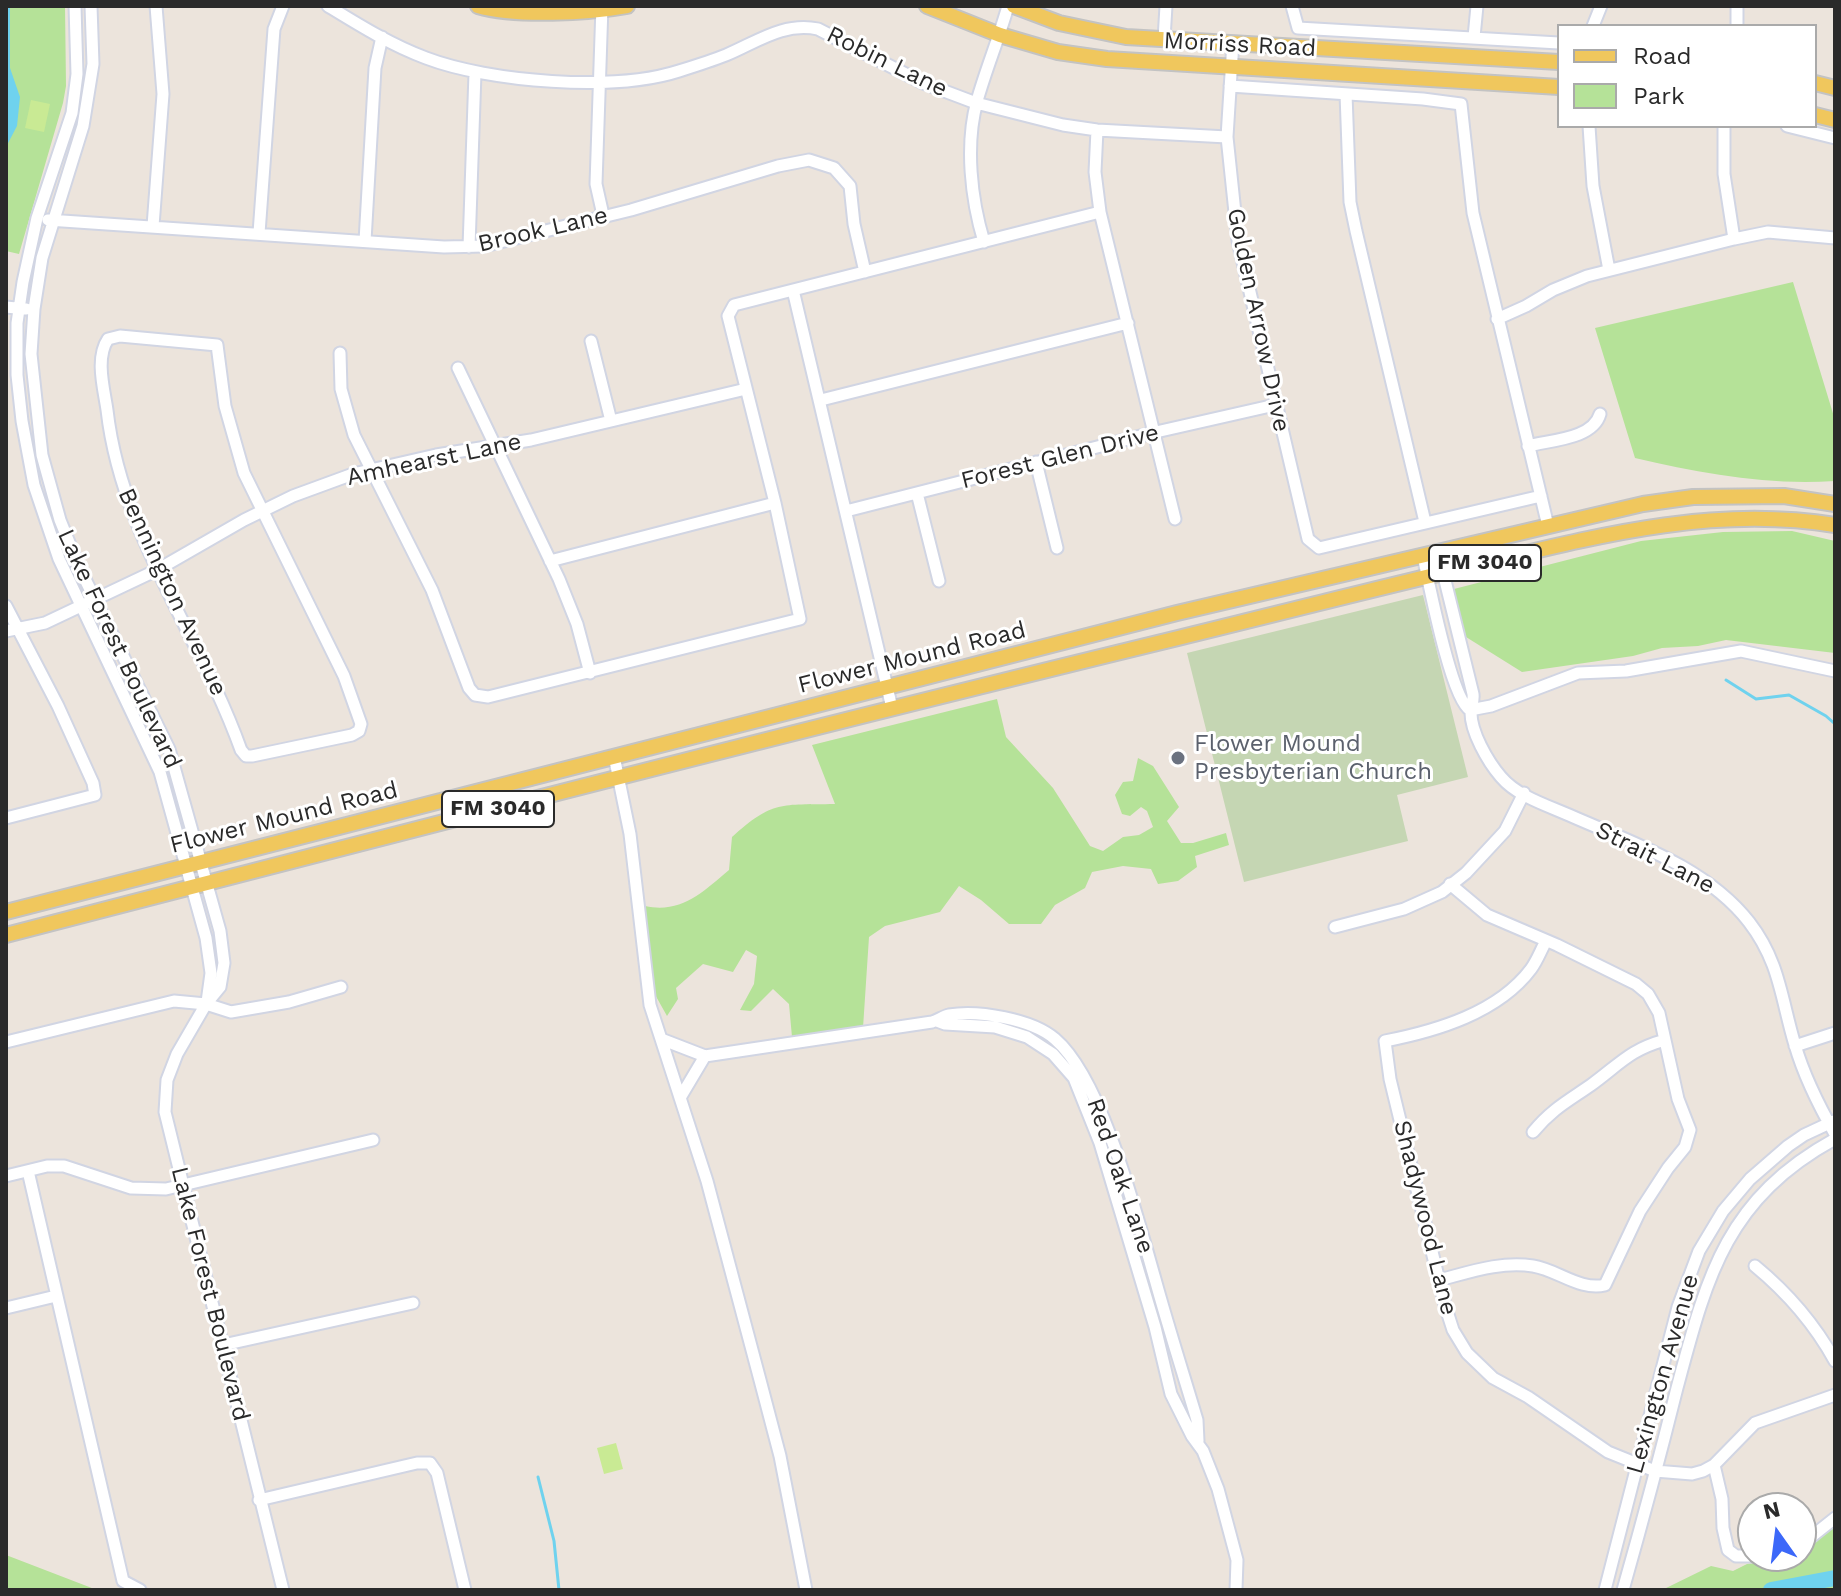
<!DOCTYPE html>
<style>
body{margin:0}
#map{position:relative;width:1841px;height:1596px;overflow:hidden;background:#ece4dc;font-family:"Work Sans",sans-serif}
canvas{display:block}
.frame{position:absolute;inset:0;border:8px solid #2a2a2a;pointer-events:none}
.legend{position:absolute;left:1557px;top:24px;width:260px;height:104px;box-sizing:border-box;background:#fff;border:2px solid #aaa;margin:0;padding:10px 14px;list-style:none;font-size:24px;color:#2a2a2a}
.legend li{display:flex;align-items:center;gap:16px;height:40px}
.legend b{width:40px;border:2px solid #aaa}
.north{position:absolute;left:1737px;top:1492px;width:80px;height:80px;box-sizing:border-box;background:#fff;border:2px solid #aaa;border-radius:50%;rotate:346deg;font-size:22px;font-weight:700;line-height:32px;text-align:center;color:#2a2a2a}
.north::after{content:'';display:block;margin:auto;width:28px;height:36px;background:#3c68f9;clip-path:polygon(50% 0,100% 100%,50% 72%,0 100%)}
</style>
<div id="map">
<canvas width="1841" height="1596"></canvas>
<div class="frame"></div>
<ul class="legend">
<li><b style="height:10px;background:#f0c75d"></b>Road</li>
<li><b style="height:22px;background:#b5e298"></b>Park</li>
</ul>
<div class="north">N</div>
</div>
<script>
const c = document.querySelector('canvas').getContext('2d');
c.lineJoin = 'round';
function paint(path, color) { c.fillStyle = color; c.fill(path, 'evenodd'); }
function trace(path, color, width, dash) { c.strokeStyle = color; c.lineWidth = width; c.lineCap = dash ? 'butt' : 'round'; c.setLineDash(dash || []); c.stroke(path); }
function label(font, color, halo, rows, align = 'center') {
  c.font = font + ' "Work Sans",sans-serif'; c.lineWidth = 6; c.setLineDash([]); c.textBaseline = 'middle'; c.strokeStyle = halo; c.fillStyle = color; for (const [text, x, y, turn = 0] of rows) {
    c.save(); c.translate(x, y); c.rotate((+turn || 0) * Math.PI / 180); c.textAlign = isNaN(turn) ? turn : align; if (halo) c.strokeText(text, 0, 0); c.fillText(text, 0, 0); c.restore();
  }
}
paint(new Path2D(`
 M6 6H65L66 86 63 103 19 254 6 251Z
 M1793 282 1835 420V481C1768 486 1700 473 1635 458L1595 328Z
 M1792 531 1835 541V653L1726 640 1698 646 1662 648 1633 656 1522 672 1466 637 1454 589 1641 541 1723 532Z
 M997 699 1006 737 1053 788 1090 846 1103 851 1123 837 1139 835 1153 827 1147 811 1141 807 1130 816 1122 814 1115 795 1123 782 1133 781 1138 758 1153 766 1179 807 1167 821 1181 843H1193L1226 833 1229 845 1195 856 1197 867 1178 881 1158 884 1151 869 1123 866 1092 872 1085 888 1055 905 1041 924H1009L981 900 959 886 940 912 885 926 869 937 863 1028 792 1037 789 1004 773 989 751 1011 740 1010 754 984 757 956 746 950 733 972 703 964 676 988 678 999 667 1016 653 991 645 906C681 914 703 892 729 870L732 837C773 800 781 805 835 804L812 745Z
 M1835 1526V1590H1662L1711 1566 1733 1571 1747 1564 1801 1556V1550Z
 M6 1555 97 1590H6Z`), '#b5e298');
paint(new Path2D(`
 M1423 595 1468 777 1397 795 1408 841 1244 882 1187 653Z`), '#c5d6b3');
paint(new Path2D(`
 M31 100 50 104 44 132 25 128Z
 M616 1443 623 1469 604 1474 597 1448Z`), '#c9ea94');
paint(new Path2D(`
 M6 6H10V68L20 97 17 126 6 147Z`), '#6fd2ee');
trace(new Path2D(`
 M1726 680 1756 699 1789 695 1826 716 1835 724
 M538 1477 554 1541 559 1590`), '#6fd2ee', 3);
trace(new Path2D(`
 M1771 1590 1835 1578`), '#6fd2ee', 16);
const minor = new Path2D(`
 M75 6 77 74 72 113 37 218 23 282 17 323V375L22 421 34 485 59 559 160 772 206 938 211 973 207 1002
 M91 6 93 64 83 126 42 258 34 309 31 354 42 455 60 520 79 567 169 749 220 931 224 963 220 987 206 1004 177 1054 167 1080 165 1112 283 1590
 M328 6C359 25 391 45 426 58 489 82 614 92 679 71 695 66 711 61 726 55 757 42 783 22 818 29L923 83 976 103 1063 125 1097 130 1227 137
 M602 6 596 184 603 215
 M1292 6 1298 28 1559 43
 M1737 6V26
 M1593 26 1601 6
 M1474 37 1477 6
 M1164 39 1166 6
 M1233 42 1227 137 1238 241 1308 539 1319 548 1541 496
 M1230 86 1423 99 1461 104 1473 213 1548 526
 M1346 94 1350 202 1356 231 1425 522
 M1589 126 1593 186 1609 270
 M1724 126V174L1734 239
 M1787 126 1835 138
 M1097 130 1095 172 1100 212 1175 519
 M48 220 444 247 484 246 631 210 778 166 809 160 834 168 850 186 854 224 865 272
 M153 226 163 94 156 6
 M259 233 274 29 283 6
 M365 241 375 68 382 37
 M984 242C971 199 965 145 977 101 986 69 999 38 1008 6
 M469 247 475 73
 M793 290 892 708
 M6 307 26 309
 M1497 319 1526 306 1553 290 1587 276 1734 239 1768 232 1835 238
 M120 336 217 345 225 406 244 473 344 676 361 724 359 731 352 735 252 756H246L241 750C200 635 121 534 107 410 104 389 95 358 108 339Z
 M591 341 611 421
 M340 353 341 389 354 435 432 590 469 688 475 695 488 697 800 619 775 503 728 316 734 305 1100 212
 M458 368 559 579 577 624 590 673
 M821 400 1128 323
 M1528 446C1551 440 1593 439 1600 414
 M1036 462 1057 548
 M917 493 939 581
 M846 511 1156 432 1275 405
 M1438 552 1473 694C1474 701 1471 705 1471 711 1470 731 1488 762 1501 777 1517 796 1546 805 1569 815 1632 843 1705 866 1749 922 1780 962 1781 999 1795 1045 1804 1076 1819 1106 1835 1134
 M1423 556C1429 583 1451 699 1470 710
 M550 561 775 503
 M6 606 58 706 93 783 95 795 6 818
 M6 631 45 623 157 570 244 520 293 496 353 474 436 455 531 440 746 389
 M1470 710 1491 706 1578 673 1626 671 1741 651 1835 671
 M614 756 630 834 650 1005 707 1181 760 1380 780 1456 806 1590
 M1335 927 1404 909 1442 892 1466 873 1505 831 1524 793
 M1546 941C1541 950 1537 961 1531 969 1498 1013 1436 1031 1385 1041L1390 1079 1445 1305 1453 1330 1467 1353 1493 1378 1528 1397 1608 1452 1655 1471 1692 1474 1703 1471 1714 1465 1755 1423 1835 1395
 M937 1021 945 1024 995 1027 1027 1037 1053 1054 1074 1078 1100 1143 1155 1327 1171 1394 1192 1436 1203 1451 1218 1489 1237 1560 1236 1590
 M661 1039 705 1056 932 1022C938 1020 944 1016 949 1015 978 1010 1032 1019 1055 1039 1102 1079 1137 1217 1155 1279 1168 1326 1183 1373 1197 1420L1198 1441
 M6 1042 174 1001 206 1004 231 1012 289 1002 341 987
 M1795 1046 1835 1033
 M680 1098 705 1056
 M1533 1132C1552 1109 1568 1101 1591 1085 1620 1064 1629 1050 1665 1040
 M28 1171 123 1581 140 1590
 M6 1176 47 1166H64L131 1188 166 1189 373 1140
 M1755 1266C1789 1294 1814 1323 1835 1361
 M1439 1280C1470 1272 1501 1261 1533 1266 1558 1270 1580 1291 1605 1285L1640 1211 1668 1168 1685 1147 1690 1130 1678 1099 1659 1013 1648 994 1636 984 1557 945 1487 915 1450 884
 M6 1308 56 1296
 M223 1345 413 1303
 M1714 1465 1722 1499 1723 1528 1728 1550 1736 1556H1755
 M259 1500 417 1463H430L437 1473 465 1590
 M1801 1545 1835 1518
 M1605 1590 1678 1307 1699 1251 1723 1211 1750 1179 1788 1146 1804 1135 1834 1121
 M1623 1590C1642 1523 1660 1456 1677 1388 1707 1276 1726 1199 1835 1139`);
const major = new Path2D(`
 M478 6C516 17 588 13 627 6
 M927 6 1000 35 1058 52 1107 59 1559 87
 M1014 6 1059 23 1126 37 1559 62
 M1815 83 1835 88
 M1815 115 1835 120
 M6 912 1177 613 1643 504 1693 497 1784 496 1835 504
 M6 935C396 834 787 733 1178 638 1276 614 1374 589 1472 566 1593 537 1710 505 1835 525`);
trace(minor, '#d1d5e3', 15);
trace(major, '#c3c3c3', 18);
trace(minor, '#fff', 11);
trace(major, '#f0c75d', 14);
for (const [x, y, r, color] of [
 [1178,758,8,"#6b7280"]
]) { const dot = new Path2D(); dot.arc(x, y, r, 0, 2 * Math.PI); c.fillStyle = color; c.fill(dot); trace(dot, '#fff', 3); }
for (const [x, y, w] of [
 [1485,563,112],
 [498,809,112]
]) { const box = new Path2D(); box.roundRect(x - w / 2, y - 18, w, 36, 6); c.fillStyle = '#fff'; c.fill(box); trace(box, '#2a2a2a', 2); }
label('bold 22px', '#2a2a2a', null, [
 ["FM 3040",1485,563],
 ["FM 3040",498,809]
]);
label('24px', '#2a2a2a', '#fff', [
 ["Morriss Road",1240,45,3],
 ["Robin Lane",887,62,26],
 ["Brook Lane",543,230,-13],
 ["Golden Arrow Drive",1258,320,78],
 ["Forest Glen Drive",1060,457,-14],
 ["Amhearst Lane",434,460,-12],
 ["Bennington Avenue",172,592,65],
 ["Lake Forest Boulevard",119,649,65],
 ["Flower Mound Road",912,658,-14],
 ["Flower Mound Road",284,818,-14],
 ["Strait Lane",1655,858,27],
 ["Red Oak Lane",1120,1176,71],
 ["Shadywood Lane",1425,1218,76],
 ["Lake Forest Boulevard",210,1294,76],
 ["Lexington Avenue",1663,1374,-74]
]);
label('24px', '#5b616d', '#fff', [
 ["Flower Mound",1194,744],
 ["Presbyterian Church",1194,772]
], 'left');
</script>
